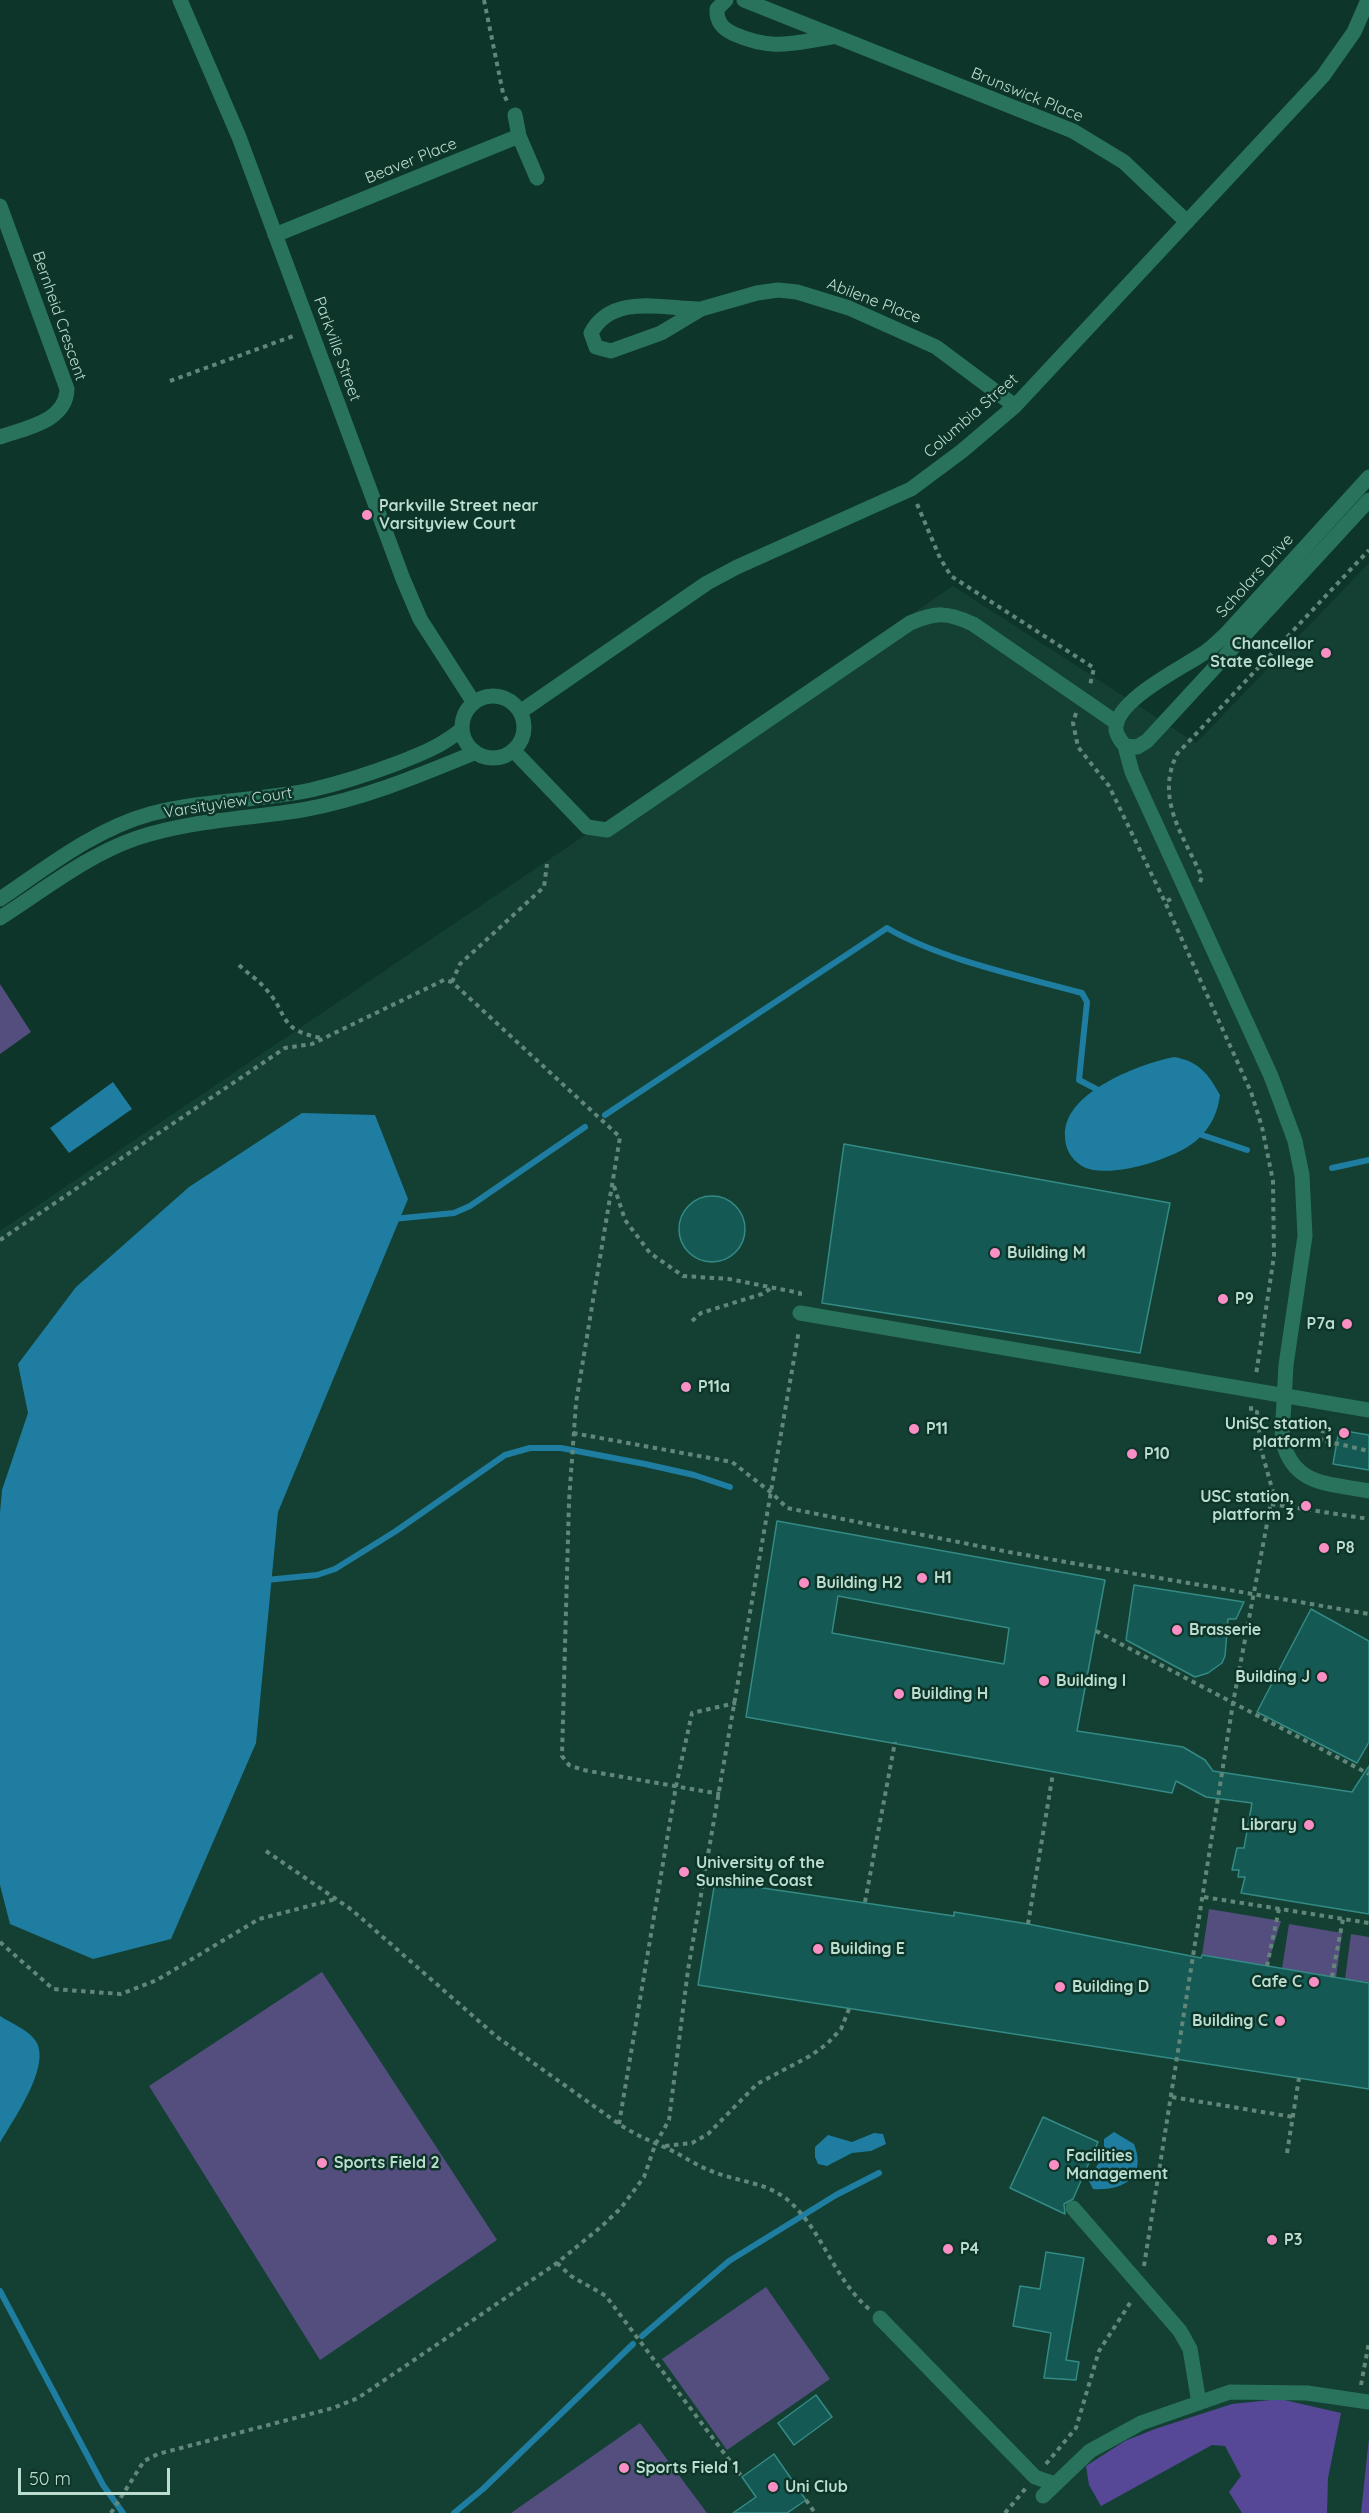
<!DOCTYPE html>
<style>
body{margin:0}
#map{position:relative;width:1369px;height:2513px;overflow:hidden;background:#0e3529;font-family:Quicksand,sans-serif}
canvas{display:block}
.scale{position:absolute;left:18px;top:2468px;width:152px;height:27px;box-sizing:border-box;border:3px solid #bbddcf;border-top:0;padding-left:8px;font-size:18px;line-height:21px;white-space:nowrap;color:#bbddcf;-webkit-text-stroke:4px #0e3529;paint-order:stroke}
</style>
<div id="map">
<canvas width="1369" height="2513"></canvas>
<div class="scale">50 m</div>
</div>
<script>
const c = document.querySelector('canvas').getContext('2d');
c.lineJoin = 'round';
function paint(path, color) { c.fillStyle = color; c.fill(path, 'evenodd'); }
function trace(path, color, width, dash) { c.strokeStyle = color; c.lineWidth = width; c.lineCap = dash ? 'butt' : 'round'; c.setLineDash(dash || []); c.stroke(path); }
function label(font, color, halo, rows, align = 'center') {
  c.font = font + ' Quicksand,sans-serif'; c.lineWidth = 5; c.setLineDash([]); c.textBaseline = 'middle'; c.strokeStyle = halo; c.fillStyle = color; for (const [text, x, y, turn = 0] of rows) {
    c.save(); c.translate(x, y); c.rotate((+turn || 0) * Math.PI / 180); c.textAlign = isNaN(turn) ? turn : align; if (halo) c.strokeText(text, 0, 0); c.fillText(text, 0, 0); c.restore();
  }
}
paint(new Path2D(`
 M1369 563V2513H0V1231L953 586 1196 743Z`), '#134032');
paint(new Path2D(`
 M0 984 31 1032 0 1054Z
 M1209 1909 1281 1921 1267 1966 1202 1955Z
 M1289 1924 1342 1933 1336 1978 1282 1969Z
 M1351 1934 1369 1937V1982L1345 1979Z
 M322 1972 497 2240 320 2360 149 2086Z
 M766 2287 830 2379 727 2450 662 2359Z
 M640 2423 707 2513H511Z`), '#544e7f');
paint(new Path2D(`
 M1280 2399 1341 2413 1328 2478 1327 2513H1242L1229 2492 1241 2476 1225 2446 1212 2445 1101 2506 1089 2485 1086 2466 1125 2441 1155 2429 1232 2404Z
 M1369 2438V2513H1361Z`), '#574897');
paint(new Path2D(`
 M1174 1057C1198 1061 1208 1073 1220 1095 1218 1112 1211 1127 1198 1139 1179 1158 1107 1181 1082 1166 1071 1159 1065 1149 1065 1136 1063 1092 1140 1064 1174 1057Z
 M113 1082 132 1109 69 1153 50 1128Z
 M302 1113 375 1115 408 1199 278 1512 256 1743 171 1939 93 1959 10 1924 0 1885V1513L2 1490 28 1413 18 1364 76 1287 189 1187Z
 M0 2016C11 2023 28 2030 35 2040 53 2064 13 2120 0 2143Z
 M1114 2132 1134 2144C1147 2177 1124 2191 1093 2189L1089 2181 1104 2152V2139Z
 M874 2133 883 2134 886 2144 871 2151 852 2153 827 2166 818 2164 815 2157V2147L828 2135 852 2142Z`), '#1e7da0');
trace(new Path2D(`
 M605 1115 887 928C942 960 1020 976 1082 993L1087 1002 1079 1080 1102 1092
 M1196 1133 1247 1150
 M1332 1168 1369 1160
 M393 1219 454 1213 470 1206 585 1127
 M266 1580 317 1575 335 1569 396 1531 505 1455 530 1448H561L645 1464 694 1475 730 1487
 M0 2291 103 2485 123 2513
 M642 2336 729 2261 836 2195 879 2173
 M454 2513 483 2489 633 2344`), '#1e7da0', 6);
const building = new Path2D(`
 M844 1144 1170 1203 1140 1353 822 1303Z
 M679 1229a33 33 0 1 1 66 0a33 33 0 1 1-66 0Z
 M1339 1430 1369 1435V1470L1333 1464Z
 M777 1521 1105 1580 1077 1731 1183 1747 1205 1760 1213 1771 1352 1792 1369 1766V1914L1241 1893 1245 1877H1238L1239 1870H1232L1237 1848H1244L1252 1803 1206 1797 1176 1781 1172 1793 746 1717ZM838 1596 1009 1628 1004 1664 832 1633Z
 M1134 1585 1244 1602 1236 1619H1228L1225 1656 1222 1663 1208 1673 1195 1677 1126 1640Z
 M1311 1609 1369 1641V1742L1357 1763 1257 1712Z
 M715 1881 954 1916V1912L1028 1924 1201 1958 1202 1955 1369 1983V2089L698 1985Z
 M1043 2117 1098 2142 1073 2199 1064 2204 1065 2214 1010 2188Z
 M1046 2252 1084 2258 1066 2360 1079 2362 1076 2380 1044 2378 1051 2333 1013 2326 1020 2286 1040 2289Z
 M816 2395 832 2417 794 2445 778 2423Z
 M774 2454 806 2500 787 2513H733L756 2497 742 2477Z`);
paint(building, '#155955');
trace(building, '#348a84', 1.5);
trace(new Path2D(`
 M484 0 503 93 507 101
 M170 381 296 335
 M917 504 940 558 951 576 1094 668 1090 685
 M1076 713 1073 723 1078 747 1109 786 1165 902
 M1200 882 1202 877C1183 835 1155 799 1177 754L1369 550
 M1171 899 1165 902 1251 1092 1262 1127 1273 1181 1274 1256 1256 1375
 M239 965C247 973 257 979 264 987 290 1014 276 1030 322 1038
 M452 982 460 964 544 887 547 864
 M614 1186 625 1220 650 1253 683 1276 729 1279 800 1293V1299
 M0 1240 285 1048 312 1044 444 980 452 982 620 1137 576 1403 569 1501 562 1756 569 1765 583 1770 720 1794
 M692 1321 701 1313 762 1294 770 1289
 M573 1433 732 1462 773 1494 787 1508 1014 1553 1369 1614
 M1321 1442 1325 1419
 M1299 1444C1319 1436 1348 1447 1369 1451
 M1271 1504 1369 1519
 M1096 1631 1369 1774
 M266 1851 352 1910 497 2037 619 2124C634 2134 648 2140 664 2147 679 2153 693 2164 709 2170 735 2182 767 2181 790 2202 823 2232 834 2279 869 2309
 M1204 1897 1369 1923
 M865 1902 895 1742
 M1028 1924 1053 1773
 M0 1942 53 1989 121 1994 157 1980 259 1919 336 1899
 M1267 1966 1279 1909
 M1332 1977 1343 1919
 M1172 2097 1293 2117
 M619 2124 676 1786 692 1713 736 1703
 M665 2146 692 2143 708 2134 757 2084 810 2056 827 2044 841 2029 849 2009
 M1287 2153 1299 2078
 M557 2263 571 2276 606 2296 742 2477
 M1144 2266 1233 1703 1273 1492 1261 1449 1257 1412 1251 1411V1406
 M1361 2385 1369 2342
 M1046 2464 1076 2428 1099 2351 1132 2300
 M806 2500 815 2513
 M111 2513 144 2461 158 2454 333 2408 358 2398 557 2263 602 2226 621 2208 644 2177 655 2145 669 2120 688 1970 799 1330
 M1005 2513 1026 2488`), '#62877a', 4, [4.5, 4.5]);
trace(new Path2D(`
 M180 0 239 137 403 579 420 619 474 703
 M726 0 717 9C716 22 723 29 734 34 773 51 792 43 832 37
 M744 0 1073 131 1124 162 1187 222
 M515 115 519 136
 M0 206 67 389C66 422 25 428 0 437
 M275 235 519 136 537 178
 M701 309C664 309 612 293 591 333L596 347 611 351 661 333 701 309 757 293 778 290 797 292 849 308 936 347 1015 406
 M1369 477 1225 635C1218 641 1212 648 1204 653 1184 667 1113 701 1116 730 1117 737 1122 742 1125 746L1137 747 1147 741 1369 500
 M462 727a31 31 0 1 1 62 0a31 31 0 1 1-62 0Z
 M520 712 707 583 737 567 911 489 962 451 1015 406 1323 76 1354 32 1368 0
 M1125 746 1132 772 1271 1076 1295 1141 1302 1175 1305 1236 1286 1365 1282 1438C1292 1486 1328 1483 1369 1491
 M514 751 587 827 607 830 910 623C936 612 947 612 973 624L1117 723
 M0 899C46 868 95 829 150 814 202 800 258 801 311 790 341 783 369 774 398 763 421 754 442 746 462 729
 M0 918C44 890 87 855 137 838 190 820 247 819 302 810 363 799 418 776 474 753
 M800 1313 1369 1410
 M1073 2208 1180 2331 1190 2349 1199 2403
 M880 2318 1035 2477 1055 2484
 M1043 2496 1090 2451 1141 2423 1230 2392 1307 2393 1369 2402`), '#29735c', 15);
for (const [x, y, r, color] of [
 [367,515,6,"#fa8fc6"],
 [1326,653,6,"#fa8fc6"],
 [995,1253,6,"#fa8fc6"],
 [1223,1299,6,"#fa8fc6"],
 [1347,1324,6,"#fa8fc6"],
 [686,1387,6,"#fa8fc6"],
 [914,1429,6,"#fa8fc6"],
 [1344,1433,6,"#fa8fc6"],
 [1132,1454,6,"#fa8fc6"],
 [1306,1506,6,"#fa8fc6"],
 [1324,1548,6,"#fa8fc6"],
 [922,1578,6,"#fa8fc6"],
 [804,1583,6,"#fa8fc6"],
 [1177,1630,6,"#fa8fc6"],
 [1322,1677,6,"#fa8fc6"],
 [1044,1681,6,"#fa8fc6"],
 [899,1694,6,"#fa8fc6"],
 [1309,1825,6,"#fa8fc6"],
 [684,1872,6,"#fa8fc6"],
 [818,1949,6,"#fa8fc6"],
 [1314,1982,6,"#fa8fc6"],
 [1060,1987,6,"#fa8fc6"],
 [1280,2021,6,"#fa8fc6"],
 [322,2163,6,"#fa8fc6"],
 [1054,2165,6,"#fa8fc6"],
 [1272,2240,6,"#fa8fc6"],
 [948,2249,6,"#fa8fc6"],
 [624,2468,6,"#fa8fc6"],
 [773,2487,6,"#fa8fc6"]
]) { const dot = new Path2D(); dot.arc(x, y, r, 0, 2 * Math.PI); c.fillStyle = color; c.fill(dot); trace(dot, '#0e3529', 2); }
label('16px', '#bbddcf', '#0e3529', [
 ["Brunswick Place",1027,95,22],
 ["Beaver Place",411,161,-22],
 ["Abilene Place",874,301,21],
 ["Bernheid Crescent",59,316,71],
 ["Parkville Street",337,349,70],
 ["Columbia Street",971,416,-41],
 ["Scholars Drive",1255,576,-48],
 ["Varsityview Court",228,803,-9]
]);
label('bold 16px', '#bbddcf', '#0e3529', [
 ["Parkville Street near",379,506],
 ["Varsityview Court",379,524],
 ["Chancellor",1314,644,"right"],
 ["State College",1314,662,"right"],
 ["Building M",1007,1253],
 ["P9",1235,1299],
 ["P7a",1335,1324,"right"],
 ["P11a",698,1387],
 ["UniSC station,",1332,1424,"right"],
 ["platform 1",1332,1442,"right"],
 ["P11",926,1429],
 ["P10",1144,1454],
 ["USC station,",1294,1497,"right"],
 ["platform 3",1294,1515,"right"],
 ["P8",1336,1548],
 ["H1",934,1578],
 ["Building H2",816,1583],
 ["Brasserie",1189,1630],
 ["Building J",1310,1677,"right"],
 ["Building I",1056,1681],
 ["Building H",911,1694],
 ["Library",1297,1825,"right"],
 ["University of the",696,1863],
 ["Sunshine Coast",696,1881],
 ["Building E",830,1949],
 ["Cafe C",1302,1982,"right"],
 ["Building D",1072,1987],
 ["Building C",1268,2021,"right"],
 ["Facilities",1066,2156],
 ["Management",1066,2174],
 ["Sports Field 2",334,2163],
 ["P3",1284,2240],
 ["P4",960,2249],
 ["Sports Field 1",636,2468],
 ["Uni Club",785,2487]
], 'left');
</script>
